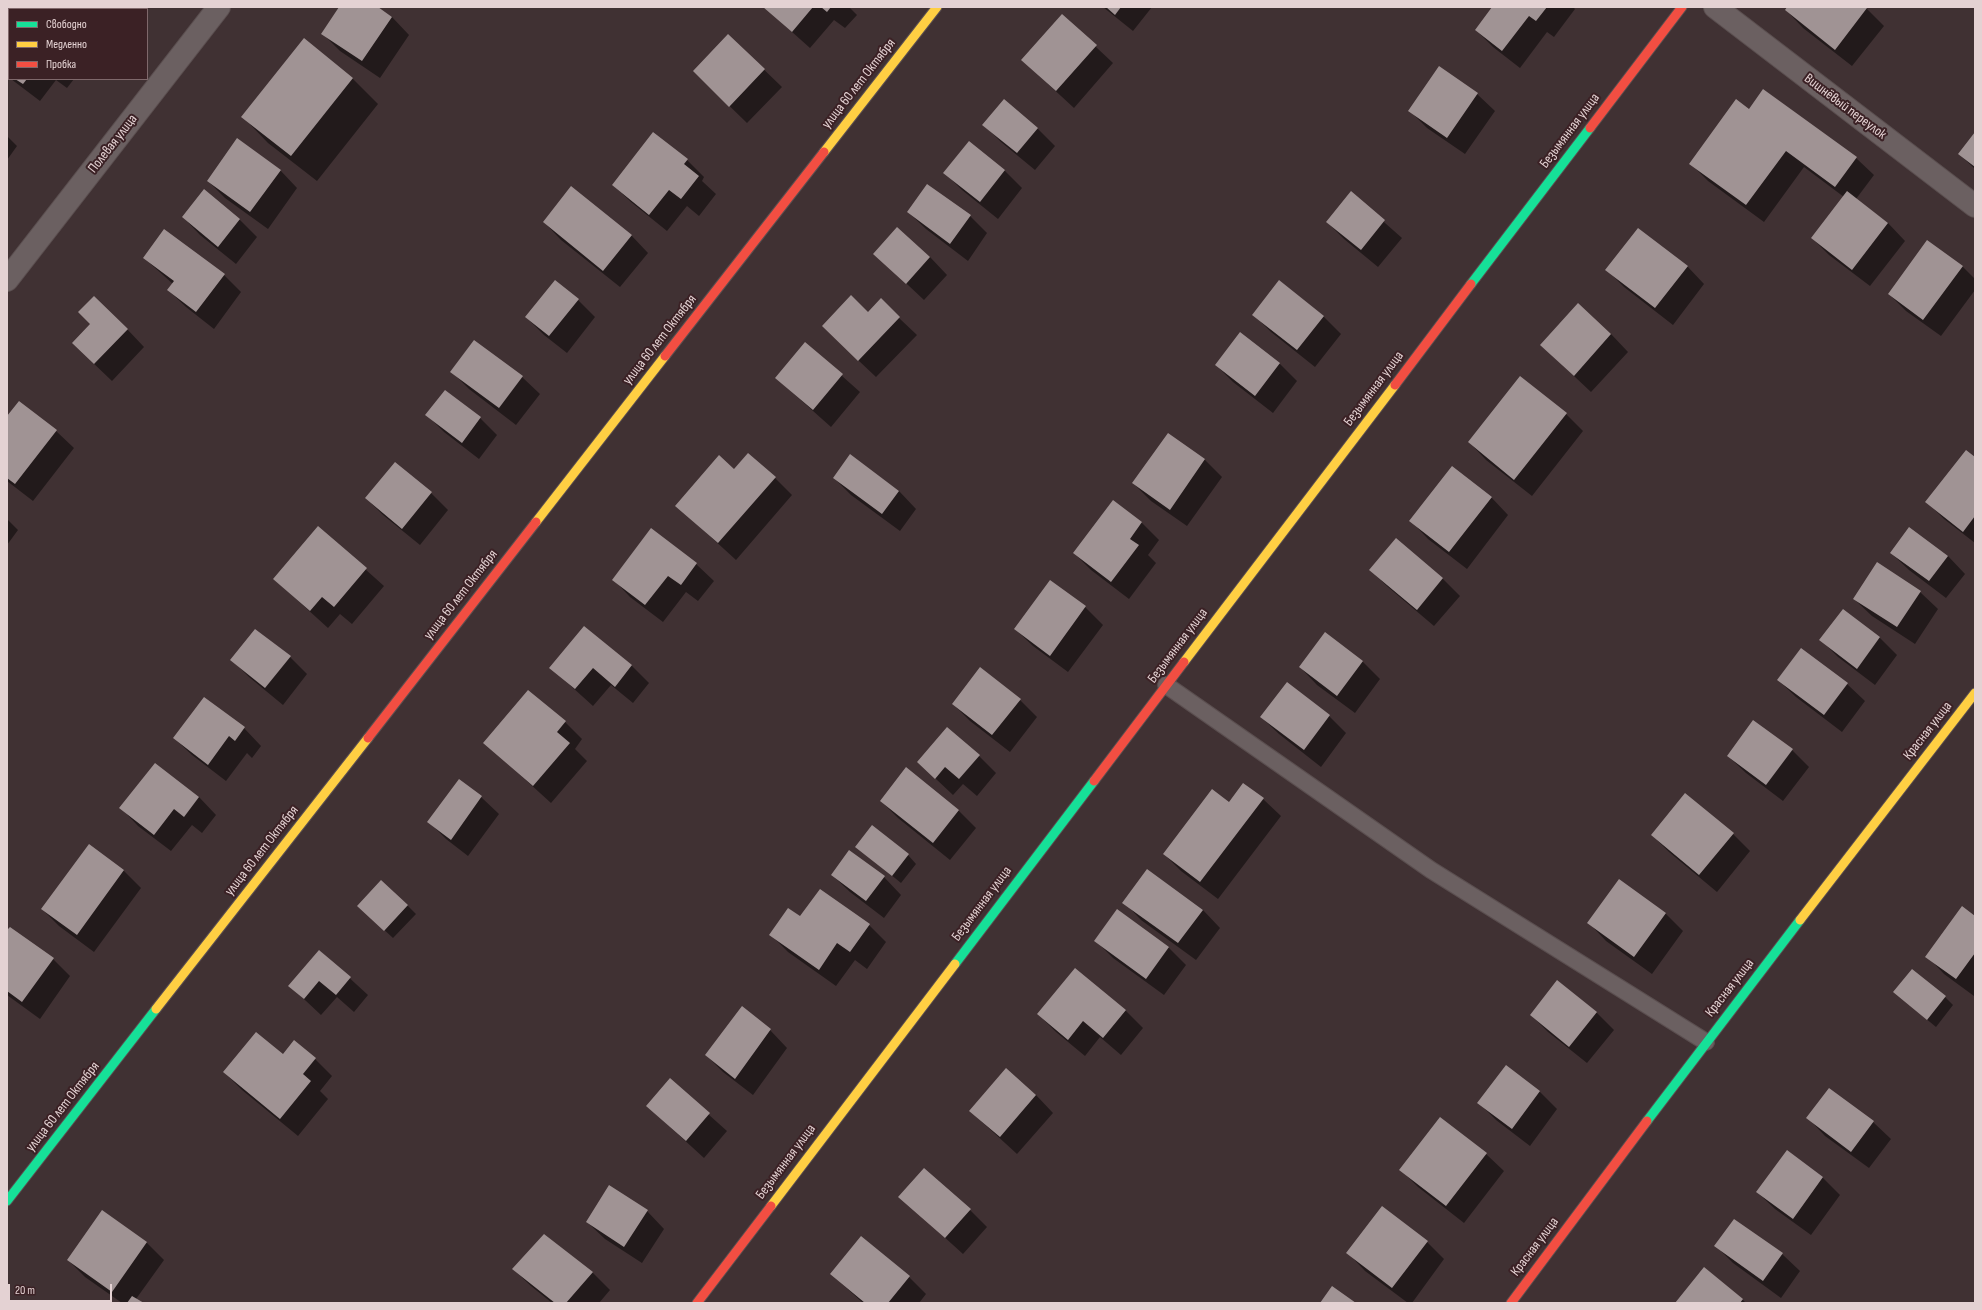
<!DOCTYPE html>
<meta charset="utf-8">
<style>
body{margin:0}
#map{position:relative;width:1982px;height:1310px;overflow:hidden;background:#403133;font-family:"Sofia Sans Condensed",sans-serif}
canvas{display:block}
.frame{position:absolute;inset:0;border:8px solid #e4d2d3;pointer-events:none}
.legend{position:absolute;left:8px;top:8px;width:140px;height:72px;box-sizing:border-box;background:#3b2125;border:1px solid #7f686b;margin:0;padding:5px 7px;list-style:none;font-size:12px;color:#e4d2d3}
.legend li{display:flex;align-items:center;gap:8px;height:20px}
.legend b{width:20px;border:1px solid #7f686b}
.scale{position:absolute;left:8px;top:1284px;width:104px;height:18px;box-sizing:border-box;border:2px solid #e4d2d3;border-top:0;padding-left:5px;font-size:12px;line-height:14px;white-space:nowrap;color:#e4d2d3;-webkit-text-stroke:3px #3b2125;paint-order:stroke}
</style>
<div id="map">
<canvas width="1982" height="1310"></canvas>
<div class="frame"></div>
<ul class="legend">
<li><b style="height:5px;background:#16e098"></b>Свободно</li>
<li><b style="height:5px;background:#ffcf43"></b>Медленно</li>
<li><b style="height:5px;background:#f24e42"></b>Пробка</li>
</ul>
<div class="scale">20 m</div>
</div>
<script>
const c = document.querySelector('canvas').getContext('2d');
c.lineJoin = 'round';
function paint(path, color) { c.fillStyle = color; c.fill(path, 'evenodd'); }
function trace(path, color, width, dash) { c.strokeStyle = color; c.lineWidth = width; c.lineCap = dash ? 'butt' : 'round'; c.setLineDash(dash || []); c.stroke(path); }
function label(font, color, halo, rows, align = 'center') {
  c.font = font + ' "Sofia Sans Condensed",sans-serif'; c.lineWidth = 4; c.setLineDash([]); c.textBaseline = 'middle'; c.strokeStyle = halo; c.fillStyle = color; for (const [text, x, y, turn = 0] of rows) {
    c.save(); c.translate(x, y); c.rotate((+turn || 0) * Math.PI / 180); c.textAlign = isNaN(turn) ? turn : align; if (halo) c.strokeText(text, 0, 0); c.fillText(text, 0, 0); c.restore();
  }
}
paint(new Path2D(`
 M340 7H376L392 17 409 35 380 78 340 51 322 33Z
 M764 7H849L857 15 845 28 834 20 810 48Z
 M1103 7H1152L1133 31Z
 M1494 7H1573L1575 9 1554 37 1547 32 1520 68 1493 47 1476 30Z
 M1789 7H1865L1884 26 1852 66 1803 28 1786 10Z
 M1062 15 1113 63 1074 108 1022 60Z
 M728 35 782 87 747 123 712 89Z
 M352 78 378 104 317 181 268 143 243 117Z
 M11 79H74L67 88 56 80 40 101Z
 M1764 90 1856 158 1874 175 1856 199 1888 223 1905 241 1870 286 1829 255 1812 238 1844 197 1804 167 1764 222 1708 181 1691 164 1749 110Z
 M1477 94 1495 111 1465 154 1427 128 1409 110Z
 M984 125 1037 128 1055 146 1035 170 1001 142Z
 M1975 133V169L1959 154Z
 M7 136 17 146 7 160Z
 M969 142 1005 171 1022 188 998 219 962 190 945 173Z
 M687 160 704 177 702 181 716 194 699 216 687 206 667 231 631 202 613 185Z
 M280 170 297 188 268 229 225 198 208 181Z
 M928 185 970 216 987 233 968 261 926 229 908 212Z
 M204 191 240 220 257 237 236 264 200 235 183 217Z
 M1351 193 1402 238 1378 267 1344 239 1327 222Z
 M544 222 631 235 648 253 620 287 561 240Z
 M875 254 930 257 947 275 924 300Z
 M144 258 224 275 241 292 214 329 186 307 168 290 173 284Z
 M1687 266 1704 284 1673 325 1624 287 1607 270Z
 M1962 266 1975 279V290L1941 336 1906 311 1889 294Z
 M1279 282 1324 317 1341 334 1315 367 1271 332 1253 314Z
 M578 300 595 317 567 353 544 335 526 317Z
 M868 313 899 318 917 335 876 377 840 343Z
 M127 329 144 347 112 381 90 360Z
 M1611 334 1628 352 1591 392 1541 345Z
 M805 343 860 392 831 427 776 378Z
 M1280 364 1297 381 1273 413 1233 382 1216 365Z
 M452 372 522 377 540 394 516 425 469 389Z
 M1520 378 1566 414 1583 431 1532 496 1486 460 1469 442Z
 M19 402 56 431 74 448 33 501 7 481V418Z
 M427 415 480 418 497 435 479 459 444 432Z
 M1168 434 1205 460 1222 477 1187 526 1151 501 1133 483Z
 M850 455 899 491 916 509 900 531 851 495 834 478Z
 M1975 459V543L1944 519 1927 502Z
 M395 463 431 493 448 510 420 545 383 515 366 498Z
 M734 470 775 478 792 495 736 560 677 506Z
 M1491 497 1508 515 1467 569 1428 539 1411 521Z
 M1113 501 1142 523 1159 540 1148 555 1156 563 1129 599 1091 570 1074 553Z
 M7 519 18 530 7 545Z
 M318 527 384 586 352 624 340 614 328 628 274 579Z
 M1891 553 1948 556 1965 574 1946 598 1909 570Z
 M696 564 714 581 698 601 686 592 663 622 630 597 613 579Z
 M1370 570 1442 578 1460 596 1434 626 1388 587Z
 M1050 581 1085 607 1103 625 1068 672 1033 646 1015 629Z
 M1920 592 1938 609 1915 644 1872 616 1854 599Z
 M1844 611 1880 638 1897 655 1875 685 1838 657 1821 640Z
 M584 627 632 666 649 683 633 703 611 685 593 706 551 668Z
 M1325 633 1363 662 1380 679 1355 713 1317 685 1300 667Z
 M1801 649 1847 684 1865 701 1842 732 1796 697 1778 680Z
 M290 657 307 674 283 705 249 677 232 660Z
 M1020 700 1037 717 1010 752 970 721 953 704Z
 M1329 716 1346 733 1321 767 1279 734 1261 717Z
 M565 722 582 739 575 749 587 761 551 803 485 743Z
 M244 728 261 746 252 758 247 753 226 781 192 755 174 738Z
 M1792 750 1809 767 1783 801 1746 773 1728 756Z
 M979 756 996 773 977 796 963 784 953 795 918 762Z
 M907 769 959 811 976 828 950 860 898 818 881 801Z
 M459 780 481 797 499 814 468 856 446 839 429 822Z
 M1244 784 1263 799 1281 816 1218 899 1181 871 1164 854 1229 803Z
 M199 797 216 815 202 833 192 825 171 851 138 826 121 808Z
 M1733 834 1750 851 1717 892 1669 852 1652 835Z
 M89 845 124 871 141 888 94 952 59 926 42 909Z
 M856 846 908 855 916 864 901 883Z
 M1148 870 1203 910 1220 928 1196 960 1141 920 1124 902Z
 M832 875 884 877 901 895 884 918 850 892Z
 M407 905 416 914 393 938 367 914Z
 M1118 910 1169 948 1186 965 1164 995 1113 958 1096 941Z
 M1665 913 1683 931 1652 974 1606 941 1589 923Z
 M1975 917V994L1974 996 1944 974 1927 956Z
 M800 918 869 925 886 942 867 969 855 960 836 986 788 952 770 934Z
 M7 932 53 959 70 976 40 1019 7 995Z
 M320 951 368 995 354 1012 337 997 321 1015 290 986Z
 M1075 969 1126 1011 1143 1028 1121 1055 1100 1037 1085 1056 1056 1032 1038 1014Z
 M1894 992 1945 997 1953 1005 1936 1027Z
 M1596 1012 1614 1030 1587 1063 1548 1032 1531 1015Z
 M770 1030 787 1048 753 1095 723 1072 706 1055Z
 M283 1056 315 1059 332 1076 320 1091 328 1099 298 1136 242 1090 224 1072Z
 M1506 1066 1540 1092 1557 1109 1530 1146 1496 1120 1479 1103Z
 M670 1080 727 1131 704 1158 647 1106Z
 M1036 1095 1053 1113 1017 1154 970 1111Z
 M1808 1118 1873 1122 1891 1139 1869 1168 1825 1136Z
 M1787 1151 1823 1178 1840 1195 1811 1235 1775 1209 1757 1192Z
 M1486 1154 1504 1171 1464 1223 1418 1187 1401 1170Z
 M900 1197 970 1210 987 1227 963 1254Z
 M647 1211 664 1229 642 1263 605 1239 587 1222Z
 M1734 1220 1782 1254 1800 1271 1781 1298 1733 1263 1716 1246Z
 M545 1235 593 1273 610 1290 599 1303H552L531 1286 513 1269Z
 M146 1242 164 1260 136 1299 142 1303H122L85 1277 68 1260Z
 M1427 1242 1444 1259 1412 1303H1408L1365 1271 1348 1253Z
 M1704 1269 1743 1300 1746 1303H1676Z
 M831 1274 909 1277 926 1294 919 1303H863Z`), '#0007');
paint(new Path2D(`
 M339 7H378L392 17 362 61 321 34Z
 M763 7H813L792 32Z
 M821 7H831L827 12Z
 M1106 7H1121L1115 15Z
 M1492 7H1547L1536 21 1529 16 1502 51 1475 30Z
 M1787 7H1866L1867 8 1835 50 1785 10Z
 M1062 14 1097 45 1056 91 1021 60Z
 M728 34 765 69 729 107 693 71Z
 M304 38 353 78 291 156 241 117Z
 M9 39V74L7 73V42Z
 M1439 66 1478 93 1447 138 1408 111Z
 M15 79H27L23 84Z
 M1763 89 1857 157 1835 187 1786 151 1746 205 1689 164 1736 99 1749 109Z
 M1004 99 1038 128 1017 153 982 125Z
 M653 132 688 159 684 164 699 176 681 199 669 190 649 215 612 185Z
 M1975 132V167L1958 154Z
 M237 138 281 170 250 212 207 181Z
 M969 141 1005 170 980 202 943 173Z
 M927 184 971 215 950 244 907 212Z
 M571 186 632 235 603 271 543 222Z
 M204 189 240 219 218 247 182 217Z
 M1351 191 1385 220 1361 250 1326 222Z
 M1847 191 1888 223 1852 270 1811 238Z
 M897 227 930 257 906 284 873 254Z
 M1638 228 1688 266 1655 308 1605 270Z
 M164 229 225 274 196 312 167 290 174 281 143 258Z
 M1927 240 1963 266 1923 320 1888 294Z
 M555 280 579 299 549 336 525 317Z
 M1279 280 1324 316 1297 350 1252 315Z
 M851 295 868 312 881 298 900 317 858 361 822 326Z
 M94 296 128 329 94 364 72 343 90 324 78 312Z
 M1578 303 1611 334 1574 376 1540 345Z
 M1240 332 1280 363 1255 396 1215 365Z
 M474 340 523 376 499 408 450 372Z
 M805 342 843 374 813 410 775 378Z
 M1520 376 1567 413 1514 480 1468 442Z
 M445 390 481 417 462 443 425 415Z
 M19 401 57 430 15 484 7 478V416Z
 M1168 433 1205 459 1170 510 1132 483Z
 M1966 450 1975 457V516L1963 532 1925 502Z
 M748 453 776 477 718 543 675 506 719 455 734 469Z
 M850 454 899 491 882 514 833 478Z
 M395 462 432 492 402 529 365 498Z
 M1452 466 1492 497 1449 552 1409 521Z
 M1113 500 1142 522 1130 539 1139 545 1111 582 1073 553Z
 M318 526 367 568 334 607 322 597 310 611 273 579Z
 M1909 527 1948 556 1929 581 1890 553Z
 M651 528 697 563 681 585 668 576 645 605 612 580Z
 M1396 538 1443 578 1417 610 1369 570Z
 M1877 562 1921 591 1897 627 1853 599Z
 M1050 580 1086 606 1050 656 1014 629Z
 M1843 609 1880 637 1857 669 1819 640Z
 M584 626 632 665 615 687 593 668 575 689 549 668Z
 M255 629 291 656 265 688 230 660Z
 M1325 632 1363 661 1337 696 1299 667Z
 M1801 648 1848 683 1824 715 1777 680Z
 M980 667 1021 699 992 735 952 704Z
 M1287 682 1330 715 1304 750 1260 717Z
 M528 690 566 721 557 732 570 743 533 786 483 743Z
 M204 697 245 727 235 741 229 736 208 765 173 738Z
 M1753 720 1793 749 1766 785 1727 756Z
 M947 727 980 755 959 779 945 767 935 779 917 762Z
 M155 763 199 797 184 817 174 809 154 835 119 808Z
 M906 767 959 810 933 843 880 801Z
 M459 779 482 796 451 840 427 822Z
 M1243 783 1264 798 1200 882 1163 854 1212 789 1229 802Z
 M1685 793 1734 833 1699 875 1651 835Z
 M872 825 909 854 892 876 855 847Z
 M89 844 124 870 77 935 41 909Z
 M849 850 885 876 866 901 831 875Z
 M1147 869 1203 910 1178 943 1122 903Z
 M1619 879 1666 913 1634 957 1587 923Z
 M381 880 408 905 384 931 357 906Z
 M820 889 870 924 850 952 837 943 819 970 769 935 788 908 800 916Z
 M1962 906 1975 916V953L1956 979 1925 957Z
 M1117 909 1169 947 1146 979 1094 941Z
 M10 927 54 958 22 1002 7 991V930Z
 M319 950 351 977 336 995 319 981 304 999 288 986Z
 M1075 968 1126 1010 1103 1038 1083 1021 1068 1040 1037 1014Z
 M1912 969 1946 996 1927 1020 1893 992Z
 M1557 980 1597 1012 1569 1047 1530 1015Z
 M742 1006 771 1029 735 1079 705 1055Z
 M256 1032 283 1054 294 1040 316 1058 303 1074 311 1081 280 1119 223 1072Z
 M1506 1065 1540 1091 1512 1129 1477 1103Z
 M1006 1068 1036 1095 1000 1137 969 1111Z
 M670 1078 710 1113 686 1141 646 1106Z
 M1829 1088 1874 1121 1851 1152 1806 1118Z
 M1440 1117 1487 1153 1446 1206 1399 1170Z
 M1787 1150 1823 1177 1793 1219 1756 1192Z
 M924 1168 971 1209 945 1238 898 1197Z
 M609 1185 648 1210 624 1247 586 1222Z
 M1382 1206 1428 1241 1392 1288 1346 1253Z
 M102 1210 147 1242 112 1292 67 1260Z
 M1734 1219 1783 1253 1763 1281 1714 1246Z
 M544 1234 593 1272 566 1303H555L512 1269Z
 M861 1236 910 1276 888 1303H865L830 1274Z
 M1704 1267 1743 1299 1740 1303H1675Z
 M1332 1286 1356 1303H1320Z
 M132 1296 144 1303H127Z`), '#a09394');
const lane = new Path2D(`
 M1166 685 1431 870 1706 1042`);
const street = new Path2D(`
 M1715 7 1975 206
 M7 280 219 7`);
const fast = new Path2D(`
 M1471 284 1590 128
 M955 964 1094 781
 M1647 1121 1800 920
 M7 1201 156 1009`);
const slow = new Path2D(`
 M824 152 937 7
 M536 522 665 356
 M1184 662 1395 385
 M1800 920 1975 693
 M156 1009 368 738
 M771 1206 955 964`);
const jam = new Path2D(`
 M1590 128 1682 7
 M665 356 824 152
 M1395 385 1471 284
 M368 738 536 522
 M1094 781 1184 662
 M697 1303 771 1206
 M1511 1303 1647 1121`);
trace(lane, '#5b4f50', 18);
trace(street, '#5b4f50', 24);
trace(fast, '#5b4f50', 11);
trace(slow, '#5b4f50', 11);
trace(jam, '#5b4f50', 11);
trace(lane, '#6b6061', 16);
trace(street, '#6b6061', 22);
trace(fast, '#16e098', 9);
trace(slow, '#ffcf43', 9);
trace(jam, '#f24e42', 9);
label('14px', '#e4d2d3', '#3b2125', [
 ["улица 60 лет Октября",859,84,-52],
 ["Вишнёвый переулок",1845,107,37],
 ["Безымянная улица",1570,131,-53],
 ["Полевая улица",113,144,-52],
 ["улица 60 лет Октября",660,340,-52],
 ["Безымянная улица",1374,389,-53],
 ["улица 60 лет Октября",461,595,-52],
 ["Безымянная улица",1178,646,-53],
 ["Красная улица",1928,731,-52],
 ["улица 60 лет Октября",262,851,-52],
 ["Безымянная улица",982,904,-53],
 ["Красная улица",1730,988,-52],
 ["улица 60 лет Октября",63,1107,-52],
 ["Безымянная улица",786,1162,-53],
 ["Красная улица",1535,1247,-53]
]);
</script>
